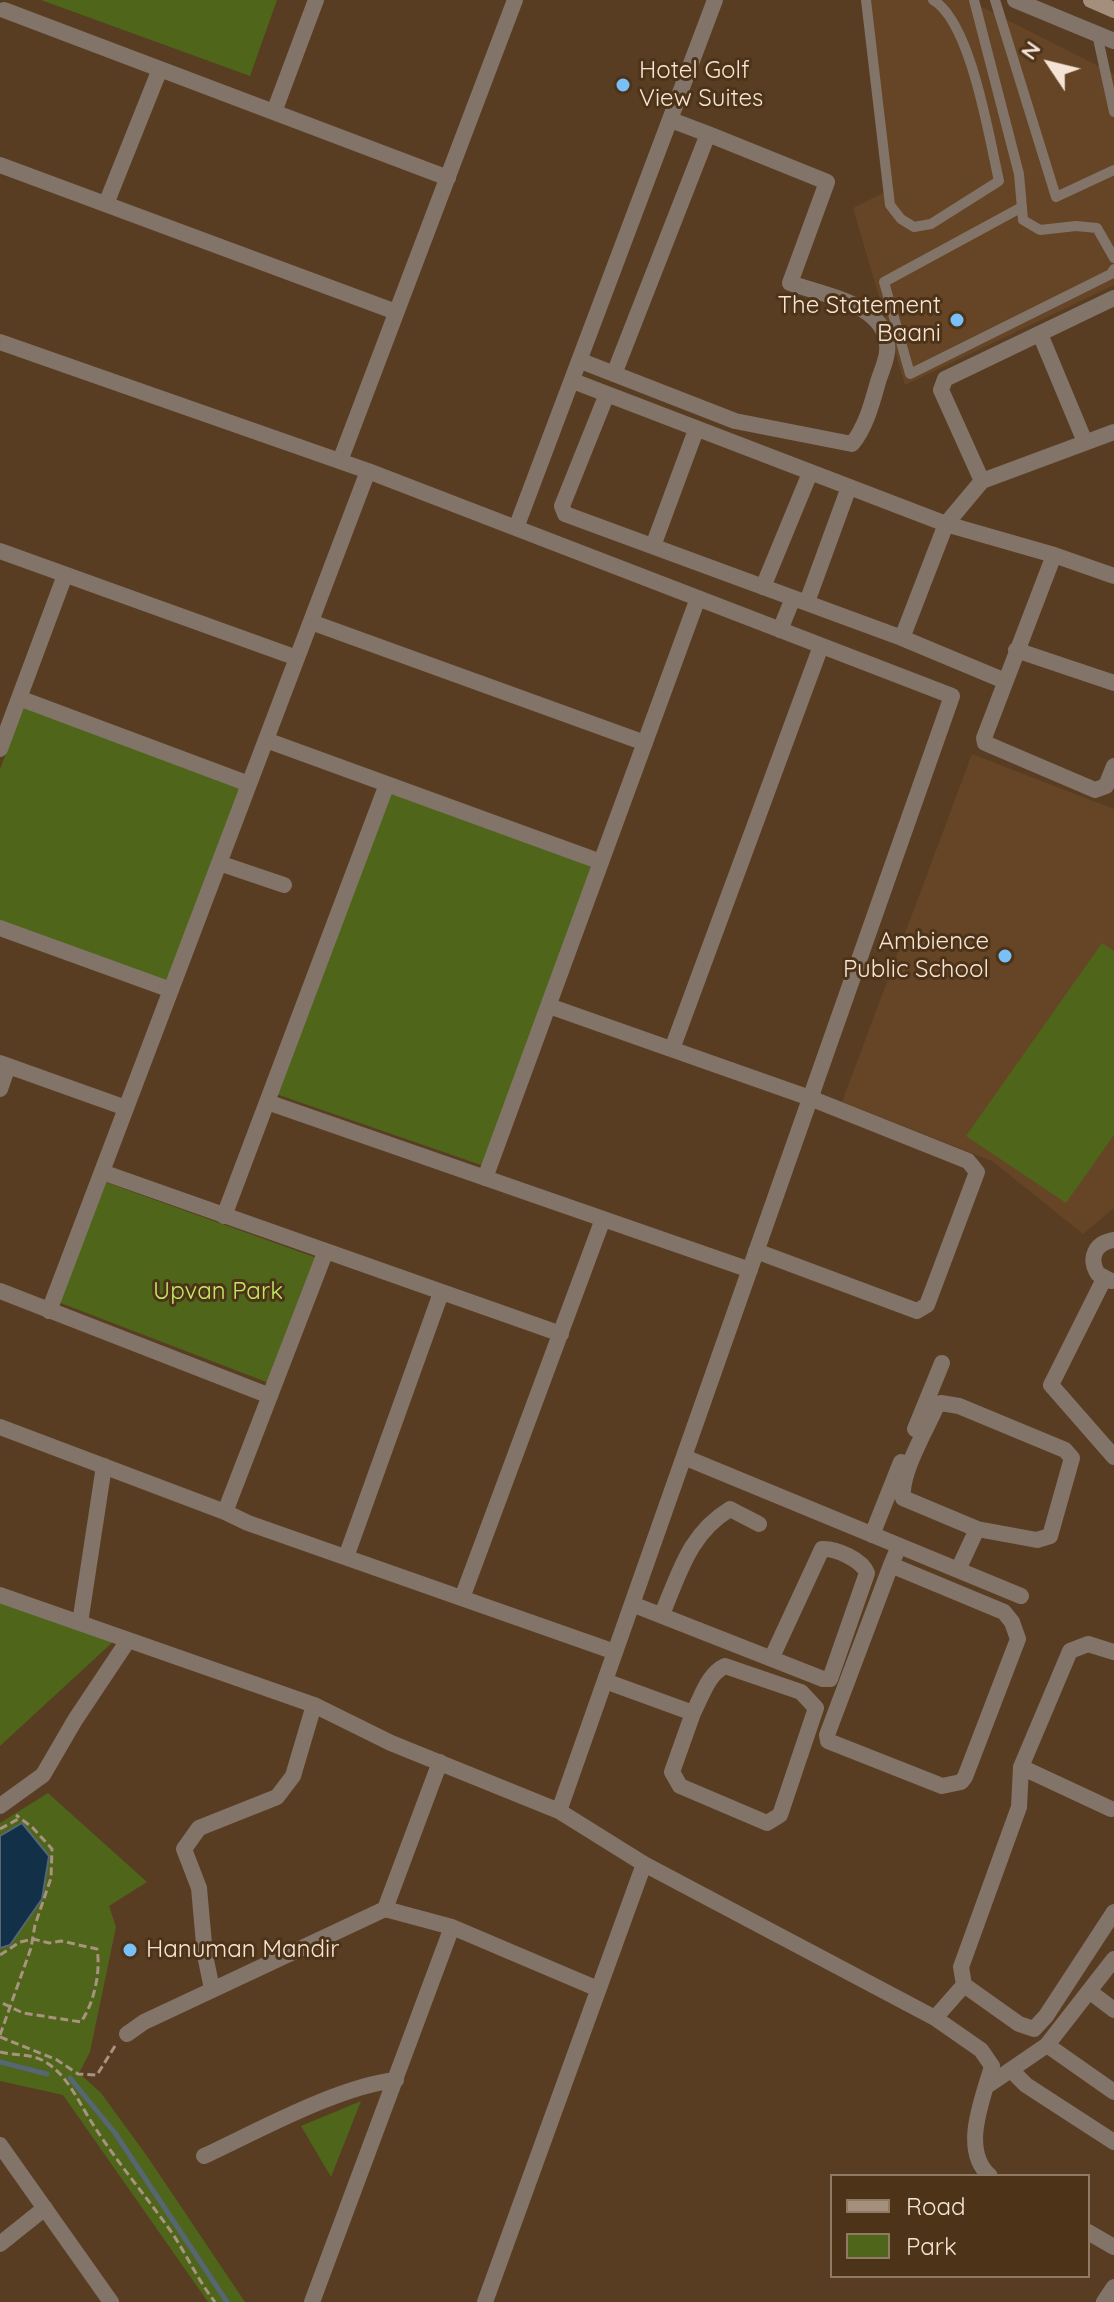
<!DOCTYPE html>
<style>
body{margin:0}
#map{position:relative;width:1114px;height:2302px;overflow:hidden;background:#583d23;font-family:Quicksand,sans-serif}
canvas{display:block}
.legend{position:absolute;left:830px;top:2174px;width:260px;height:104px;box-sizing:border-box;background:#4d3318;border:2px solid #907a64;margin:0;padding:10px 14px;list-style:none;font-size:24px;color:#f5e4d5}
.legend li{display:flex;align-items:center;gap:16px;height:40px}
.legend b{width:40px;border:2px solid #907a64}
.north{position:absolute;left:1010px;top:24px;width:80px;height:80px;-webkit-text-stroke:6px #4d3318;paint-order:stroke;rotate:305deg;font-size:22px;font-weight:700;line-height:32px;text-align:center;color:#f5e4d5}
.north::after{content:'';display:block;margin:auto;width:28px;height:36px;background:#f5e4d5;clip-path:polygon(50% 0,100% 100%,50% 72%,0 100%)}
</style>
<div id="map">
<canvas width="1114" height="2302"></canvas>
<ul class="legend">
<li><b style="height:10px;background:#a48f7c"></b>Road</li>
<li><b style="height:22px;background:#4f6519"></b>Park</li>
</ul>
<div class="north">N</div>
</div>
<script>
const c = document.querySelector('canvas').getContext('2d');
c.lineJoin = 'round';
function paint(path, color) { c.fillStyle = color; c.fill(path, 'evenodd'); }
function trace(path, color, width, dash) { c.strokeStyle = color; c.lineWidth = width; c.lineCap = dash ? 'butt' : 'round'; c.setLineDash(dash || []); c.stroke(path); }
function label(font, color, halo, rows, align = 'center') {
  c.font = font + ' Quicksand,sans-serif'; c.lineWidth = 6; c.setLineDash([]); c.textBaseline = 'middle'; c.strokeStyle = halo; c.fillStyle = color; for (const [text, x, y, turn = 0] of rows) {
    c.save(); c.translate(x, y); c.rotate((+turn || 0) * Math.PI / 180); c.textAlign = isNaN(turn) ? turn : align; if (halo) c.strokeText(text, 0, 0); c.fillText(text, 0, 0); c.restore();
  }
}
paint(new Path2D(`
 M862 0H968L1114 74V285L905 385 853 208 893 188Z
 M972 754 1114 809V1208L1083 1234 992 1161 842 1102Z`), '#654525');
paint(new Path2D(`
 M41 0H277L250 76Z
 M24 706 242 786 167 982 0 921V769Z
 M390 793 592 867 484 1166 276 1094Z
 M1102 943 1114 951V1135L1066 1203 966 1136Z
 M105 1182 317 1258 269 1383 58 1302Z
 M0 1596 115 1640 0 1746Z
 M48 1793 147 1882 109 1906 116 1927 90 2052 79 2073 101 2093 147 2156 245 2302H208L63 2095 0 2081V1823Z
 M361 2101 331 2177 301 2126Z`), '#4f6519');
const water = new Path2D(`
 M22 1823 49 1856 42 1899 10 1945 0 1948V1836Z`);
paint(water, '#123047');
trace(water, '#566672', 2);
trace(new Path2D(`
 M0 2062 47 2074
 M70 2078 115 2133 227 2302`), '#566672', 5);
trace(new Path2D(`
 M0 1829 20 1818
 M0 1955 20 1942 33 1939 49 1943 61 1941 97 1949C101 1972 94 2003 81 2022L23 2013 0 2002
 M0 2035 31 1948 35 1925 51 1878 52 1849 33 1828 16 1815
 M0 2037 57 2060 78 2074 97 2075 115 2046
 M0 2052C16 2056 33 2053 47 2063 69 2077 80 2105 94 2126 117 2162 145 2195 170 2230 186 2253 197 2279 215 2302`), '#a8937e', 3, [8, 4]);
trace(new Path2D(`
 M866 0 890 205 901 219 914 227 931 224 999 181C989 137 971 22 933 0
 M974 0 1019 174 1023 220 1040 230 1076 226 1097 228 1114 258
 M995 0 1056 197 1114 170
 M1097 34 1114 112
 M1022 207 884 282 910 374 1111 274 1114 269`), '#827468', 10);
trace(new Path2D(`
 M1015 0 1114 41
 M4 10 448 178
 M274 112 316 0
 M671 120 708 134
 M0 165 396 312
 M106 204 160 69
 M1040 334 1085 442
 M0 342 368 471 952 696 559 1811
 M581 361 735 421 852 444C866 427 872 403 878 382 881 372 886 362 887 352 892 305 823 295 790 283L827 182 708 134 614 374
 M573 381 946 524 1054 555 1114 576
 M607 394 562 506 565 514 902 638 946 524 982 481 1114 432
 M340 461 515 0
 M982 481 941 390 945 379 1114 298
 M516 528 715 0
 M653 546 696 430
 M0 551 297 658
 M1054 555 984 738 985 743 1095 790 1106 786 1114 766
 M763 587 810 473
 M807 602 849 487
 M311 622 645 743
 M780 630 793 598
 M902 638 1005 681
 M1016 650 1114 683
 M19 698 249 784
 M266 740 601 862
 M0 749 65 575
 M219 863 284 885
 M0 928 171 990
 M549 1006 810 1098 968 1161 977 1172 927 1305 917 1311 756 1251
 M672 1049 821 646
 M0 1063 126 1108
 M0 1089 8 1066
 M267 1102 750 1270
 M102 1172 561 1334
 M485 1178 698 598
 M224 1216 387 784
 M1104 1279 1051 1385 1114 1457
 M1111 1281 1098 1274C1088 1258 1095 1243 1114 1240
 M0 1291 270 1396
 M49 1311 368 471
 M0 1427 225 1512 248 1523 615 1652
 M915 1429 942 1363
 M684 1457 1021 1596
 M225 1512 325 1253
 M872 1535 901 1462
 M346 1557 441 1293
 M891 1565 1004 1612 1012 1622 1018 1639 965 1777 961 1782 942 1786 828 1741 827 1735 891 1565 899 1546
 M958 1570 977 1529 903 1498C900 1473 927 1429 937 1405L941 1403 959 1406 1065 1450 1072 1458 1050 1536 1037 1540 977 1529
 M0 1595 314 1705 391 1743 559 1811 644 1864 935 2018 981 2050 992 2066C983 2099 960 2150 990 2176
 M462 1598 603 1219
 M632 1604 823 1679H830L867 1573C862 1560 836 1548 822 1549L772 1657
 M662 1614C680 1572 689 1534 730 1509L759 1524
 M80 1623 104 1466
 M605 1681 693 1713C702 1696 708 1674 725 1666L801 1692 816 1708 780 1815 767 1823 680 1786 672 1772 693 1713
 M1021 1767 1111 1809
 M0 1806 43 1775 75 1720 127 1642
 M385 1909 440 1762
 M964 1985 1019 2024 1034 2029 1046 2016 1114 1912
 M212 1989 205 1955 199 1888 184 1849 199 1828 277 1797 293 1776 314 1705
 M1089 1991 1114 2010
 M935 2018 964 1985 961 1967 1019 1807 1021 1767 1070 1651 1088 1644 1114 1652
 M127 2034 144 2022 385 1909 452 1927 598 1989
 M1047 2045 1114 2092
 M1011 2070 1026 2085 1114 2142
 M987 2086 1047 2045 1114 1959
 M0 2145 111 2302
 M204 2156C258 2131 339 2086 396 2080
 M1088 2232 1114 2247
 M0 2244 45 2208
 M312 2302 452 1927
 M485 2302 644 1864
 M1104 2302 1114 2287`), '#827468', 16);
trace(new Path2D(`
 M1091 0 1114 10`), '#a48f7c', 16);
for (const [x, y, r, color] of [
 [623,85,8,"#79bff8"],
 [957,320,8,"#79bff8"],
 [1005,956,8,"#79bff8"],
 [130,1950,8,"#79bff8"]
]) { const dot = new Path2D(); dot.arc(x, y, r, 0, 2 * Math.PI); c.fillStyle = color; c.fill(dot); trace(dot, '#4d3318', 3); }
label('24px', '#f5e4d5', '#4d3318', [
 ["Hotel Golf",639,71],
 ["View Suites",639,99],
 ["The Statement",941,306,"right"],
 ["Baani",941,334,"right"],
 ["Ambience",989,942,"right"],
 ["Public School",989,970,"right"],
 ["Hanuman Mandir",146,1950]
], 'left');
label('24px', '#c1ea63', '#4d3318', [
 ["Upvan Park",218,1292]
]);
</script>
